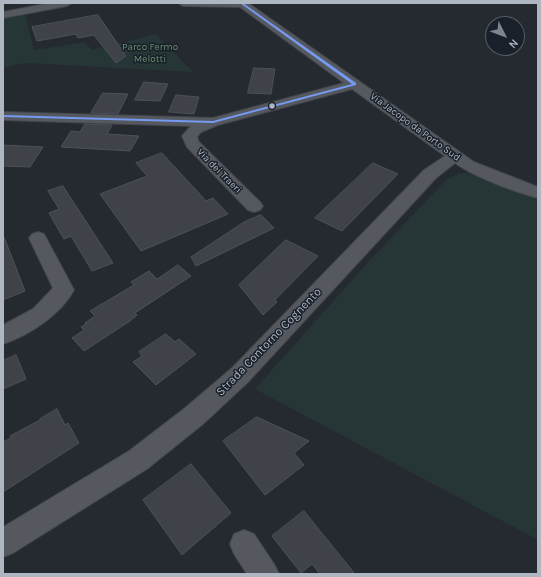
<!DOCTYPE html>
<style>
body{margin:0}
#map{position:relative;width:541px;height:577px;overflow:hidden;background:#252a30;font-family:Karla,sans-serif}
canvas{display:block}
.frame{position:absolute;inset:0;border:4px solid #aeb6c2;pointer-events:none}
.north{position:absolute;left:485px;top:16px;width:40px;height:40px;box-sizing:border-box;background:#192029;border:1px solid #555c66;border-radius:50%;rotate:132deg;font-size:11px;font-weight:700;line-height:16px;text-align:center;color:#aeb6c2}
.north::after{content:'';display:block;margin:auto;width:14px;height:18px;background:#7e858f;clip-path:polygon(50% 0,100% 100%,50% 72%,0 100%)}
</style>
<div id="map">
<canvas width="541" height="577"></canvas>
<div class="frame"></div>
<div class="north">N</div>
</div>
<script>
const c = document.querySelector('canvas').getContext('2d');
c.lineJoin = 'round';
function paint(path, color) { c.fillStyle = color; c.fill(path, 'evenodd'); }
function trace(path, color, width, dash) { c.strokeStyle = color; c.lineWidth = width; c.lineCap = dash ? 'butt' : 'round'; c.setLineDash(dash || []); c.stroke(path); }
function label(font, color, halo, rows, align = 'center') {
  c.font = font + ' Karla,sans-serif'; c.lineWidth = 3; c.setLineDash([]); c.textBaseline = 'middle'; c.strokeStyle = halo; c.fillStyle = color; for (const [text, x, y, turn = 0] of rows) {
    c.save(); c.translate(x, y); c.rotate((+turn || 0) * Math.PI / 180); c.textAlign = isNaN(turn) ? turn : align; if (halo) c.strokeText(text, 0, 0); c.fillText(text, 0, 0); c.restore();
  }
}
paint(new Path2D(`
 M25 13 34 50 85 42 92 50 156 34 193 72 25 63 3 68V17Z
 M470 172 490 182 538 198V540L255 389 369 261 446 180 458 174Z`), '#263536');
const building = new Path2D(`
 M98 15 126 56 116 63 94 35 78 38 76 34 37 41 32 27Z
 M254 68 275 69 271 94 248 93Z
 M144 82 168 84 160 101 135 100Z
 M103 93 128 94 118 114 91 113Z
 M176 95 199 97 194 114 169 112Z
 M85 124 112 125 107 134 139 136 130 151 61 147 71 131 80 132Z
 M3 145 43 147 30 167 3 166Z
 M162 153 206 201 213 198 228 214 141 251 100 194 147 176 136 163Z
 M373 163 398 174 342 231 315 218Z
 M63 186 113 263 92 271 71 236 64 239 49 213 59 209 48 191Z
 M261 215 274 228 196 266 191 257 244 222Z
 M3 237H4L25 291 3 300Z
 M286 240 318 256 275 300 277 302 263 315 239 285Z
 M178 265 191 276 135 313 137 315 130 321 84 351 72 338 84 330 81 327 86 324 85 323 95 316 90 311 134 285 131 282 149 271 157 279Z
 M166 334 175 342 179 339 196 354 156 385 133 362 142 356 139 352Z
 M16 355 26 379 3 389V361Z
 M57 409 65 425 68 423 79 443 3 492V442L11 438 10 436 40 420V419Z
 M257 417 309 441 294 453 304 465 265 495 223 441Z
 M191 464 231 513 182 555 143 500Z
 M304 511 355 574H320L312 564 301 573 272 536Z`);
paint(building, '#3f4349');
trace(building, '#4d5158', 1);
const minor = new Path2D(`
 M50 3H72L67 6 3 18V12Z
 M178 3H248L474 162 538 187V198C515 192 474 177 455 163L436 178 248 382 203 424 147 469 13 553 3 557V527L129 451 185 408 232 368 424 170 445 156 352 89 218 125 201 132 197 137 199 142 260 202 263 206 260 210 254 212 248 210 187 147 182 136 191 126 3 120V112L213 118 344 83 240 7 183 6Z
 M38 232 44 234 74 290C60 315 30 335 3 344V325L33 309 53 288 29 238 32 234Z
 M244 530 254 534 274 564 279 574H247L234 554 230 544 234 534Z`);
trace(minor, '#42464b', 2);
paint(minor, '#55585e');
paint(new Path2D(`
 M240 3H243L356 83V85L213 123 3 117V115L213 121 352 84Z`), '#769af1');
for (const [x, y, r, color] of [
 [272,106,3.5,"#aeb6c2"]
]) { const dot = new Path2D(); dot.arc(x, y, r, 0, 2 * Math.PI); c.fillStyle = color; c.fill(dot); trace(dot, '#192029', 1.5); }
label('10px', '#689071', '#192029', [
 ["Parco Fermo",150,47],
 ["Melotti",150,59]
]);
label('10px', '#aeb6c2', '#192029', [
 ["Via Jacopo da Porto Sud",415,127,36],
 ["Via dei Traeri",219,171,45]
]);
label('12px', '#aeb6c2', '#192029', [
 ["Strada Contorno Cognento",269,342,-46]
]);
</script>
